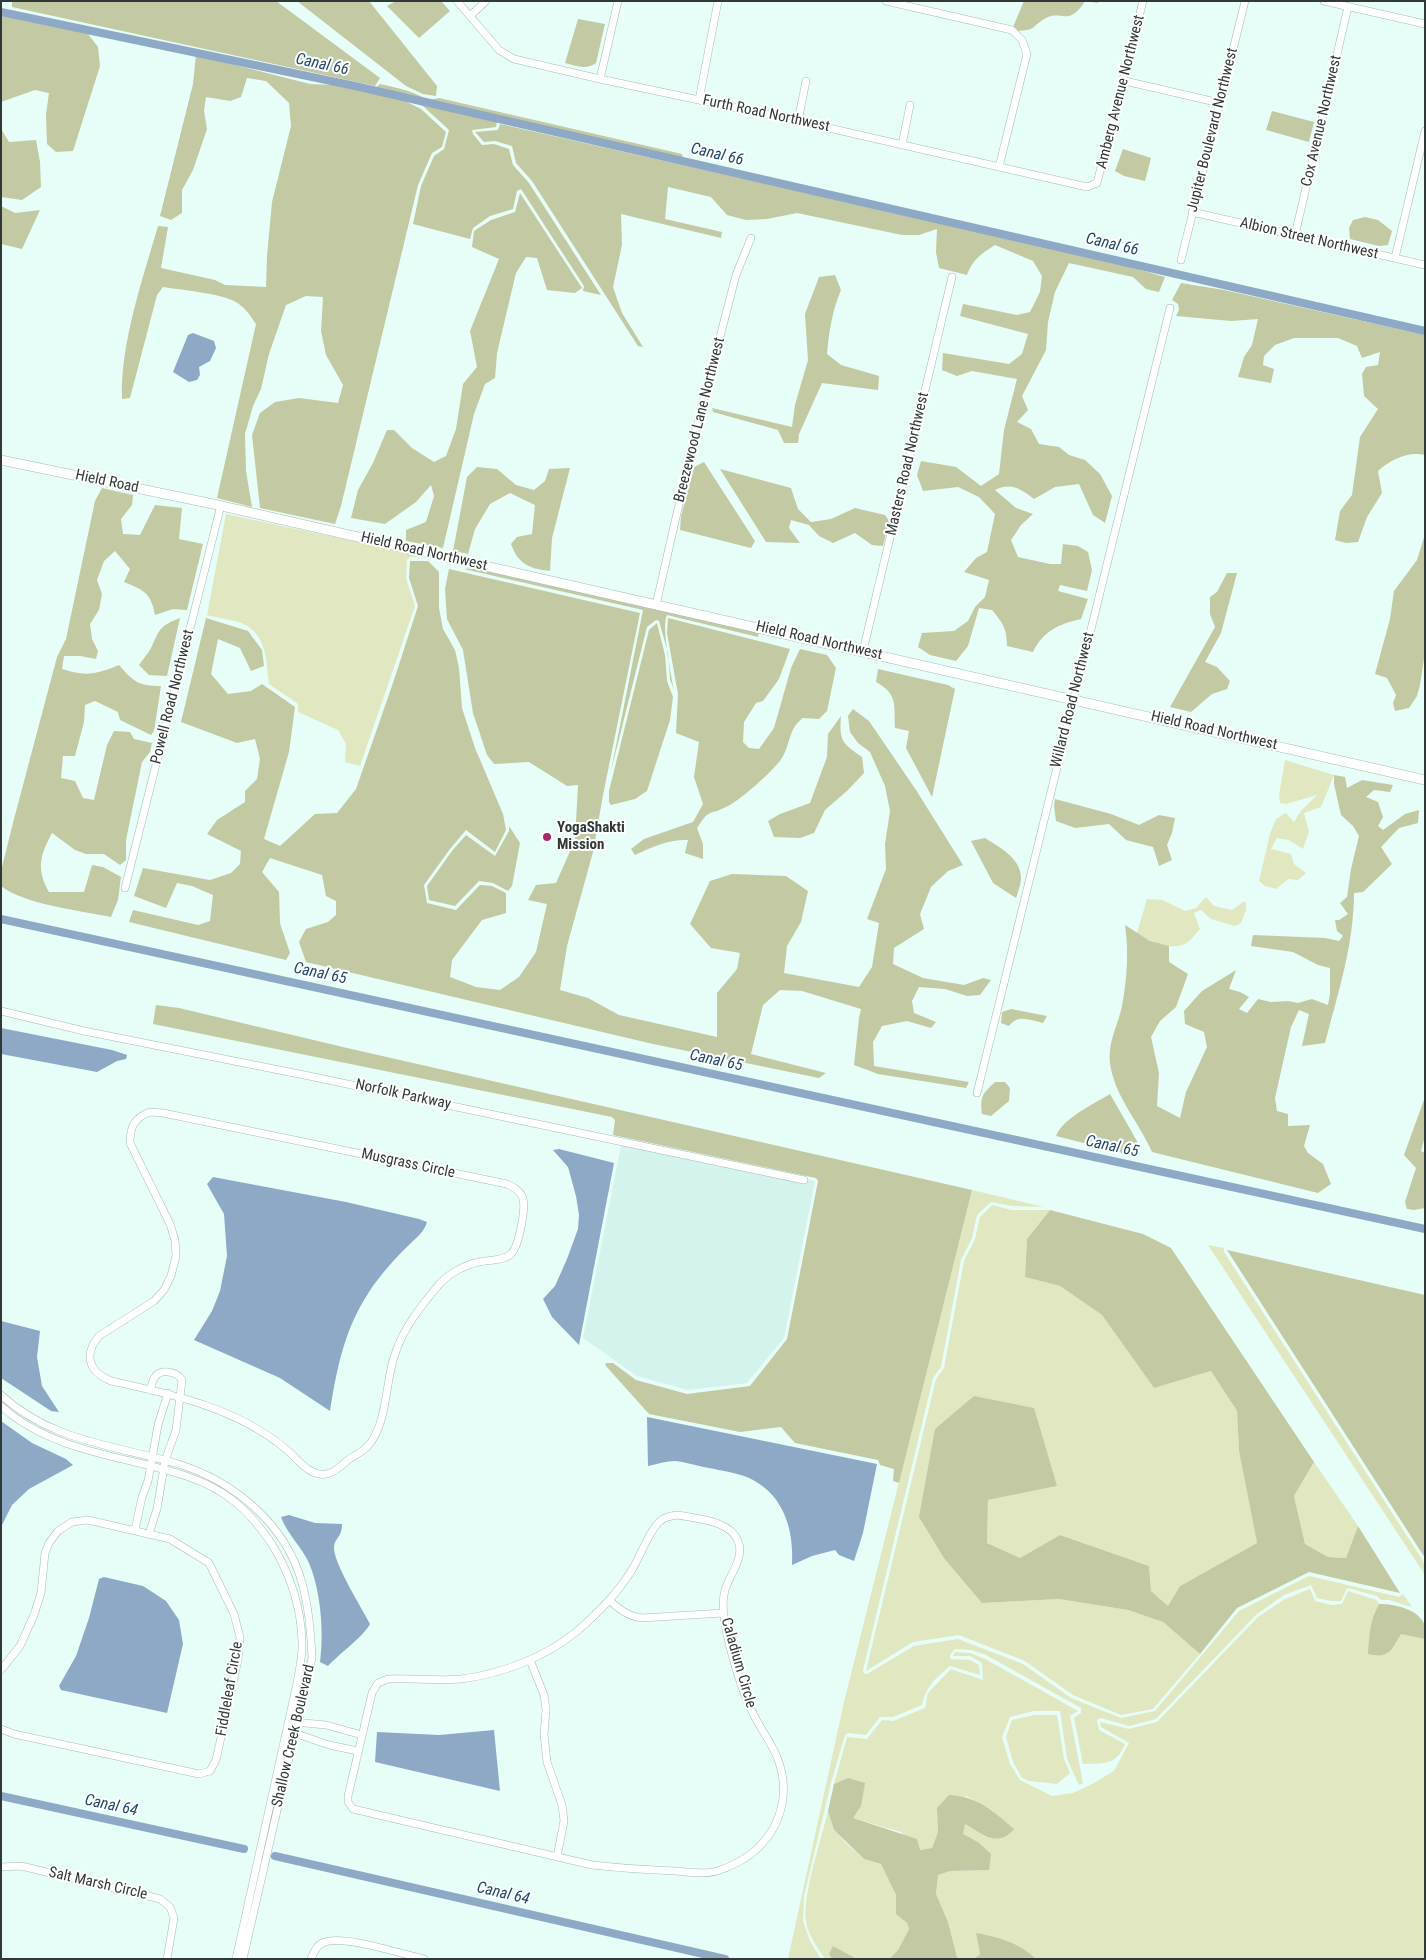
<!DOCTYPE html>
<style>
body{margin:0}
#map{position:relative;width:1426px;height:1960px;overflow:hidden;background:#e6fdf8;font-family:"Roboto Condensed",sans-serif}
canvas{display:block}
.frame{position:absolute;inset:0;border:2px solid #303937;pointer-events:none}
</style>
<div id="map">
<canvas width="1426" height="1960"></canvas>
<div class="frame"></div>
</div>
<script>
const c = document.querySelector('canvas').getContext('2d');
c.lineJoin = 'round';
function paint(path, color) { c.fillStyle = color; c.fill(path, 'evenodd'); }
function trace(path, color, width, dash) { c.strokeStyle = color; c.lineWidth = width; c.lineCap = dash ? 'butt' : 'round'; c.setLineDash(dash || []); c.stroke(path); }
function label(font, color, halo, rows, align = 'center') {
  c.font = font + ' "Roboto Condensed",sans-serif'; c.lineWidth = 4; c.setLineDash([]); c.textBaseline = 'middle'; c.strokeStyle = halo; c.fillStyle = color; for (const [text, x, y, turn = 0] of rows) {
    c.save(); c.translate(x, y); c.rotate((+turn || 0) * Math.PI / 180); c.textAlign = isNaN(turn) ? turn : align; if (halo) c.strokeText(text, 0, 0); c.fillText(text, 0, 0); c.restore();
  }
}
paint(new Path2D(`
 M622 1141 815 1181 784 1338 747 1383 688 1390 637 1376 583 1338Z`), '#d3f3ec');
paint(new Path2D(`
 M226 514 428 557H410L407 560 406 578 415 606 360 766 345 762 346 744 338 730 298 712V704L269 684C266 659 267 635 242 623 234 620 216 618 207 615Z
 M1285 760 1334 775 1321 807 1304 813 1309 832 1303 849 1289 840 1277 838 1271 849 1291 854 1294 864 1306 873 1298 880 1288 879 1276 889 1265 886 1259 881 1270 834 1276 819 1286 813 1294 822 1301 811 1317 795 1286 804 1280 803 1279 795Z
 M1206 897 1214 906 1232 910 1243 902H1246V910L1241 923 1235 926 1211 919 1201 910 1194 913 1200 929C1195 934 1190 943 1182 945 1167 950 1149 941 1137 933L1147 899 1162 900 1185 911 1196 908Z
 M972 1190 1044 1207 1012 1206 991 1202 977 1215 972 1238 961 1260 941 1367 933 1378 863 1670 864 1674H867L914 1646 958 1639 1023 1664 1071 1698 1121 1718 1155 1711 1239 1611 1309 1576 1399 1597 1403 1594 1412 1607 1389 1600H1381L1377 1596 1348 1588 1346 1590 1341 1601H1331L1317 1598 1311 1585 1284 1595 1257 1614 1156 1719 1129 1726 1101 1718 1097 1720 1099 1730 1125 1744C1116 1766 1103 1763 1083 1764L1074 1718 1081 1713V1708L986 1655 971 1650 955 1649 950 1655V1659L970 1660 979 1665 980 1675 950 1666C935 1679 926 1686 922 1705L893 1717H880L866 1735 848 1733 845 1735 831 1783 804 1896 803 1921 810 1941 821 1959H788L844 1702Z
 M992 1205 1011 1210H1050L1027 1239 1025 1277 1060 1286 1102 1315 1154 1388 1211 1371 1237 1411 1239 1451 1257 1543 1180 1586 1168 1606 1151 1591 1149 1566 1060 1535 1020 1558 987 1543 988 1500 1057 1486 974 1396 982 1603 1059 1599 1128 1610 1163 1622 1200 1654 1153 1709 1121 1715 1073 1695 1025 1661 959 1635 913 1642 866 1671 936 1379 944 1368 964 1261 975 1239 980 1217Z
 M1208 1245 1224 1248V1252L1425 1564V1575Z
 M1314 1462 1358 1526 1346 1558 1328 1557 1305 1544 1294 1496Z
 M1310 1589 1315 1601 1331 1605 1342 1604 1348 1591 1376 1600 1379 1604 1374 1613 1401 1633 1425 1639V1959H1036C1021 1943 997 1936 976 1933L980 1954 974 1959H960L957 1957 948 1922 936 1894 938 1874 950 1871 989 1870 978 1842 962 1834 965 1824 1013 1829 992 1810 966 1796 937 1808 938 1832 932 1848 920 1850 901 1832 853 1818 848 1778 834 1784 847 1737 867 1739 882 1720 893 1721 925 1708 928 1693 951 1669 983 1680 982 1663 970 1656H953L955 1652 970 1653 985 1659 1078 1711 1070 1716 1083 1783 1079 1785 1067 1759 1060 1711H1034L1010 1717 1002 1737 1010 1764 1020 1780 1052 1796 1073 1793 1092 1784 1114 1771 1129 1743 1101 1727 1100 1722 1129 1729 1157 1722 1258 1617 1285 1599Z
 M1034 1715H1057L1064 1759 1070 1773 1057 1784 1029 1781 1022 1778 1013 1762 1006 1737 1012 1720Z
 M828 1811 834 1830 848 1845 864 1859 881 1864 896 1895V1914L907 1923 909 1929 898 1950 889 1959H857L833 1946 829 1954 832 1959H825C817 1947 808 1935 806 1921 802 1896 822 1837 828 1811Z`), '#e1e7c1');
paint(new Path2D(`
 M12 1H276L380 78 375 86 12 7Z
 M297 1H369L437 86 436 96 423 94 406 86Z
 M396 1H441L450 11 419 38 387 6Z
 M1024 1H1098V3L1085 1C1069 27 1062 10 1046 18 1031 26 1038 30 1017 31L1013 27Z
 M1 16 88 34 98 47 100 66 73 151 56 152 47 144 46 114 49 93 35 90 1 102Z
 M578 19 605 24 596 63C587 70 575 66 565 63Z
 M196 55 310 84 333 85 403 100 421 109 446 132 442 147 432 153 418 185 341 506 335 524 260 508 252 435 260 413 275 402 299 398 338 403 343 385 326 355 321 331 323 297 306 296 286 305 269 354 261 389 253 406 245 434 246 471 252 507 217 498 256 324C250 315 244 306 234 301 217 293 182 290 163 287L157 295 130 398 122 399C120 344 143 278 158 226L168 227 161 268 215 280 225 285 266 287 267 256 272 202 291 126 289 103 266 81 247 78 241 97 230 101 206 97 204 111 207 129 193 170 182 190V213L171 220 160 216 193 84Z
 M307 75 374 89 380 84C389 86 399 88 408 91 418 94 428 102 439 98L682 154 684 162 501 120 497 122 496 127 472 130 473 134 482 145 494 144 509 149 513 165 529 183 601 295 583 291 584 286 521 189 517 191 513 209 490 216 473 228 470 239 413 224 421 186 434 156 444 149 449 130 423 106 404 97 334 82H326L306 79Z
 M1272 111 1314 122 1309 142 1266 130Z
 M500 124 1113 262 1165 277 1159 292 1146 289 1133 277 1069 263 1055 292 1048 322 1046 350 1022 396 1028 410 1017 422 1031 429 1039 444 1059 447 1069 455 1085 460 1100 474 1112 496 1105 523 1093 515 1079 484 1055 487 1034 499C1021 489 1011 482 995 490L1016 508 1033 514 1021 525 1011 540 1018 557 1050 564H1061L1063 544 1078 546 1088 552 1092 570 1087 591 1060 585 1058 591 1088 599 1081 619C1059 624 1043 631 1033 652L1007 646C1007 629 1003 623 992 610L979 608 968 646 956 661 930 655 918 647 922 633 954 631 968 621 975 607 985 597 989 580 964 572 976 558 987 552 995 514 979 497 958 487 923 491 917 475 921 461 956 467 981 486 999 474 1004 430 1017 379 972 371 957 376 942 370 943 353 1009 364 1022 354 1028 334 960 316 963 304 1017 315 1030 312 1040 292 1042 276 1033 261 995 245C982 253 972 260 967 275L939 268 936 252 937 229 919 235H902L797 213 767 219 746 220 727 215 711 197 668 187 665 219 722 232 721 238 621 214 622 245 613 287 622 313 643 347 638 346 532 181 516 163 512 146 495 141 484 142 475 132 498 130Z
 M1 129 9 142 36 140 40 162 41 187 22 200 1 197Z
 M1123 149 1151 158 1145 181 1124 176 1115 171Z
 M520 193 582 288 575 293 547 290 537 258 526 257 516 273 497 353 495 378 485 384 474 414 443 548 406 541V530L426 522 434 496 431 485 416 502 385 524 351 518 358 490 373 463 387 430H394L412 448 434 462 446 456 456 429 463 384 477 367 470 331 499 259 472 247 474 231 491 220 515 212Z
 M1 206 15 213 40 210 22 249 1 244Z
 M1365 217 1378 220 1392 231 1388 245 1379 246 1350 239 1349 228 1353 220Z
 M835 275 841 290C832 311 829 332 827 354L841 365 879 376 878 390 822 383 799 434 798 443H784L778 430 713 412 712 408 792 427 795 405 808 360 805 314 819 277Z
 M1181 283 1224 290 1425 335V455C1408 451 1390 460 1378 471L1382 493 1367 517 1358 542 1346 543 1335 540 1340 511 1352 495 1360 437 1378 409 1364 396 1362 374 1366 367 1378 365 1380 352 1362 358 1357 346 1338 338H1294L1275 345 1264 356 1263 365 1274 369 1271 383 1238 377 1244 357 1252 345 1258 319 1231 321 1176 316 1179 310 1178 304 1172 300Z
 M704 462 755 541 751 548 680 530 681 516 694 467Z
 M477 467 497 469 516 485 534 490 545 481 549 469 570 468 552 538 550 571C530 569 518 564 511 544L517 537 532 534 535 505 510 493 490 504 475 529 468 554 453 551 467 477Z
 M720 469 791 488 798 509 811 522 831 519 855 508 885 515 889 521 883 546 872 545 855 533 833 543 819 536 809 525 791 520 789 528 800 543 766 542Z
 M102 488 133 495 132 505 121 519 123 534 140 535 155 505 182 508 179 539 203 544 187 610 173 609 155 615C151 593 144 590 124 582L130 569 115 551 104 561 97 580 102 594 99 610 90 624 92 639 98 651 96 659 80 656H64L62 669C86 677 97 674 119 665 134 682 138 686 161 686L154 731 151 735 120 720 118 712 95 701 85 705 84 722 75 756H63L61 778 75 781 83 798 94 800 107 745 114 731 130 732 134 739 152 743 150 752 142 762 126 840V860L120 865 104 854H86L75 850 52 833C40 855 36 869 49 892H84L92 865 103 867 121 877 118 900 111 917C82 911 23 904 1 886V871L14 819 57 657 66 639 95 501Z
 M1425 534V652L1420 685 1417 696 1409 708 1395 711 1393 703 1396 695 1387 678 1375 674 1390 619 1394 591 1417 560Z
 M410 561H428L439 572V608L443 629 455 650 459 668 462 708 475 748 503 814 506 830 495 852 466 830 450 849 424 885 427 903 456 910 480 885 492 886 506 893V913L482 920 452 960 450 977 476 987 500 990 519 977 536 952 547 904 528 900 536 885 556 883 575 840 578 785 567 786 529 762 494 764 487 755 473 713 463 650 447 619 445 589 449 569 640 613 603 795 593 852 567 946 560 990 588 998 619 1015 717 1037V993L737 969 740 953 711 948 690 924 710 881 732 874 786 876 808 891 801 922 787 946 784 973 859 987 872 967 879 923 867 919 886 869 885 844 890 811 885 786 870 752 858 743 850 732 848 716 853 709 869 721 916 790 963 865 948 871 931 887 920 914 924 929 894 948 893 964 923 978 964 985 983 978 991 980 980 995 967 996 945 989 919 987 912 1001 914 1013 936 1022 931 1028 907 1021 882 1026 873 1042 874 1066 969 1082 966 1088 878 1074 854 1065 859 1018 861 1009 802 991 780 990 763 1005 751 1054 826 1073 819 1078 653 1044 306 962 299 942 306 929 328 922 336 915V901L326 896 322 875 270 858 262 872 279 892 280 923 290 953 286 960 129 922 133 910 198 925 210 921 213 895 192 886 177 883 166 908 134 896 143 868 210 880 231 873 240 864 241 851 207 834 217 820 245 802V791L257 779 260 759 255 739 237 743 181 722 206 618 248 631 262 650 264 666 251 671 240 648 218 639 211 674 228 694 251 691 262 684 295 707 289 752 264 839 280 846 315 814 337 813 356 789 393 683 418 606 409 578Z
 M473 568 759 632 758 637 667 615C661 624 671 676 674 690L670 679 668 653 659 621 656 620 647 627 611 771 643 610 464 569Z
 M1227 573H1237L1221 633 1205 662 1217 667 1230 681 1227 689 1212 694 1191 712 1170 707 1215 627 1210 614V597L1217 592Z
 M180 618 167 676 149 675 139 665C143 659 148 654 151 648 160 629 159 626 180 618Z
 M668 618 790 649 779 679 763 701 756 703 744 722 743 742 749 748 759 749 774 728 791 668 800 649 827 655 836 668 827 711 819 719 803 718C788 729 791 743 782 758 773 771 739 802 724 808 706 816 710 809 697 828L703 844V859L685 853 688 840C669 839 652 847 635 855L631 849 644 839 693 822 703 804 694 777 699 742 676 733 678 694 667 633Z
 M657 623 665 655 667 681 673 697 670 720 647 791 635 799 611 805 609 802V791L649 630Z
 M878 669 948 685 955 689 932 797 906 748 909 731 895 728C894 705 898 694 876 682Z
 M841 716C839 741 842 743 862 757L864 773 848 790 825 810 814 833 800 838 774 837 768 821 780 814 810 803 827 757 828 734Z
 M1334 775 1345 777 1347 788 1362 780 1393 785 1390 792 1374 790 1366 797 1378 802 1383 817 1378 826 1383 830 1405 814 1419 810 1418 823 1399 828 1381 847 1392 864 1363 892 1354 893C1354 944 1338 993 1325 1043L1302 1046 1309 1014 1299 1010 1291 1027 1275 1098 1277 1111 1288 1114V1126L1310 1125 1304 1146 1308 1153 1323 1164 1331 1184 1318 1193 1152 1152C1140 1124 1117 1099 1111 1069 1106 1044 1117 1029 1122 1006 1127 979 1129 952 1125 925L1150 941 1169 946V962L1188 974 1176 1007 1160 1021 1151 1037 1159 1073 1157 1106 1180 1118 1186 1092 1207 1047 1204 1032 1185 1024 1184 1011 1202 991 1236 970 1229 989 1240 992 1249 997 1239 1009 1247 1013 1258 999 1271 1002 1288 1001 1298 1003 1312 999 1328 1005 1330 994V968L1318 965 1293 952 1251 946 1253 935 1325 938 1339 941 1343 936 1337 931 1335 920H1339L1348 914 1340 903 1347 897 1351 869 1359 836 1353 826 1341 815 1334 784Z
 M1055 799 1111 814 1139 825 1159 815 1175 818 1172 833 1167 845 1172 860 1159 866 1153 847 1126 840 1109 824 1075 828 1056 821 1054 806Z
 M509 826 520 843 512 886 508 891 493 883 479 881 455 906 429 900 427 886 452 851 466 835 495 856 509 831Z
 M985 838C999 847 1021 858 1021 878 1021 884 1018 892 1016 898L993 883 971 841Z
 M156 1005 179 1008 347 1048 972 1190 899 1483 893 1481 894 1469 880 1465 878 1460 795 1443 781 1427 740 1432 649 1414 605 1365 606 1363H613L636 1380 687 1394 750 1386 787 1339 818 1181 816 1178 613 1135 615 1120 612 1117 153 1024Z
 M1011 1009 1047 1016 1043 1023C1030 1020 1018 1014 1009 1026L1001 1023 1002 1012Z
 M995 1082H1005L1010 1088 1009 1101 991 1116 982 1114C980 1097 982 1094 995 1082Z
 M1110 1094 1137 1141 1135 1156 1056 1136C1063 1118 1094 1104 1110 1094Z
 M1425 1097V1136L1421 1151 1425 1153V1208L1414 1210 1407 1209 1405 1202 1416 1168 1404 1155Z
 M1050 1210 1143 1234 1171 1248 1314 1462 1294 1496 1305 1544 1328 1557 1346 1558 1358 1526 1400 1593 1309 1572 1237 1608 1200 1654 1163 1622 1128 1610 1059 1599 982 1603 944 1558 919 1517 935 1429 974 1396 1034 1408 1057 1486 988 1500 987 1543 1020 1558 1060 1535 1149 1566 1151 1591 1168 1606 1180 1586 1257 1543 1239 1451 1237 1411 1211 1371 1154 1388 1102 1315 1060 1286 1025 1277 1027 1239Z
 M1227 1250 1425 1295V1558Z
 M1379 1604C1394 1604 1420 1609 1425 1626 1426 1630 1425 1635 1425 1639L1401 1634C1391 1650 1390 1659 1368 1654 1369 1636 1370 1619 1379 1604Z
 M848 1778 865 1783 861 1806 853 1818 917 1839 920 1850 932 1848 938 1832 937 1808 949 1795C979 1797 992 1810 1014 1829 997 1849 982 1833 965 1824L963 1834 978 1842 991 1854 989 1870 950 1871 938 1875 936 1894 948 1922 957 1957 960 1959H889L898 1950 909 1929 907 1923 896 1914V1895L881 1864 864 1859 834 1830 828 1811 834 1784Z
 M976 1933C996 1936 1021 1943 1036 1959H974L980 1954Z
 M833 1946 857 1959H832L829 1954Z`), '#c3c9a2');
paint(new Path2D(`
 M193 333 214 341 216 348 210 361 199 367 200 375 197 380 189 382 173 372 188 335Z
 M1 1028 112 1050 127 1055 126 1059 117 1061 97 1072 1 1054Z
 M559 1149 614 1163 579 1345 552 1317 543 1299 555 1286 567 1259 578 1229 579 1215 576 1196 568 1167 553 1150Z
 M213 1177 346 1202 419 1219 427 1222C424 1232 418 1236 411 1243 396 1257 380 1275 369 1292 344 1330 337 1368 330 1411L280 1378 194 1340 212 1311 220 1291 227 1256 224 1214 207 1184Z
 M1 1321 40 1331 37 1357 42 1386 59 1412 51 1411 1 1378Z
 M647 1417 877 1464 863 1533 854 1561 839 1555 835 1550 812 1556 792 1565C794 1532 785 1497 753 1480 740 1473 723 1471 709 1468 698 1466 686 1462 675 1461 666 1461 657 1464 648 1466Z
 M1 1421 32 1443 66 1459 73 1465 29 1489 12 1505 1 1527Z
 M289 1515 315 1523 342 1524C342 1537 336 1537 334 1546 332 1561 362 1608 370 1624 363 1637 340 1653 328 1666L320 1662C324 1632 321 1592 309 1563 302 1547 287 1534 281 1517Z
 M104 1577 143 1586 166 1601 179 1620 183 1644 167 1713 61 1690 59 1686 76 1656 89 1618 99 1579Z
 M494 1730 500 1791 375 1762 377 1732 439 1735Z`), '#8ea9c6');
trace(new Path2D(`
 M1 12 355 86 1425 331
 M1 919 1425 1229
 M1 1796 244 1849
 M275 1856 725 1959`), '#8ea9c6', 8);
const minor = new Path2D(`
 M457 1 499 50 514 59 600 79 798 121 1087 187 1097 183 1143 1
 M886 1 1012 30 1022 40 1027 54 999 167
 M1324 1 1425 24
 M470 16 486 1
 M600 79 618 1
 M1125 81 1220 103
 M699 100 718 1
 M798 121 806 81
 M902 145 910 105
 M1192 212 1425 265
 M1295 235 1348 7
 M1395 258 1425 131
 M1181 260 1245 1
 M656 605 696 430 736 275 751 238
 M863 651 952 277
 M125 888 221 505
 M1 1011 84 1031 309 1076 804 1180
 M977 1093 1170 308
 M150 1112 163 1113 507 1184C513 1187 519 1190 522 1196 527 1205 519 1246 511 1254 503 1261 488 1260 479 1262 464 1265 446 1275 437 1287 420 1307 403 1329 395 1354 385 1381 388 1425 367 1447 362 1452 354 1456 348 1460 343 1464 336 1471 330 1473 311 1480 298 1459 286 1449 235 1407 174 1395 111 1381 89 1372 83 1355 99 1336L154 1301 164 1290 171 1276 176 1256 175 1240 170 1224 130 1143C130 1127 134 1118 150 1112Z
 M1 1395C51 1441 113 1445 175 1463 233 1480 286 1524 302 1583 309 1608 311 1633 312 1658L243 1959
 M1 1406C41 1442 93 1452 143 1464 171 1471 200 1478 224 1494 244 1507 260 1526 273 1546 291 1576 301 1607 302 1642 303 1656 299 1670 297 1683L236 1959
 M678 1515C697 1519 730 1520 738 1541 745 1557 730 1574 725 1590 722 1601 723 1613 725 1624 729 1647 740 1686 750 1707 757 1724 770 1740 777 1757 790 1789 783 1823 759 1847 748 1858 731 1867 717 1871 704 1875 688 1872 675 1871 647 1870 620 1868 592 1865L353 1809 348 1802V1796L372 1693 378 1683 388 1679C412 1678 436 1681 461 1679 501 1674 544 1658 576 1632 596 1615 616 1595 630 1573 640 1558 646 1537 658 1523 663 1517 671 1516 678 1515Z
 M135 1530 142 1497 148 1481 158 1425 168 1393
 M149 1534 157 1509 165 1461 176 1430 182 1380C177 1372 161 1368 155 1377 152 1380 152 1386 150 1390
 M609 1600C620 1610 628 1616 642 1618L723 1613
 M530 1660 544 1695 546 1710 544 1734 547 1762 562 1805 564 1821 557 1857
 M1 1670 20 1646 34 1615 41 1593 45 1553 49 1543 58 1531 72 1522 88 1520 170 1539 209 1563 234 1614 240 1637 238 1660 216 1760 210 1771 199 1774 14 1734 1 1729
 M294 1722 326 1725 362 1735
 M291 1732 329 1745 358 1751
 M1 1867 21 1866 160 1899 170 1907 174 1918 167 1959
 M311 1959C314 1952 317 1944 325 1942 344 1935 402 1954 424 1959`);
const tertiary = new Path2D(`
 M1 460 213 504 1425 780`);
trace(minor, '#a5bbb7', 8);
trace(tertiary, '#a5bbb7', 10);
trace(minor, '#fff', 7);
trace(tertiary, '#fff', 9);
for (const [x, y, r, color] of [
 [547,837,5,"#ad2870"]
]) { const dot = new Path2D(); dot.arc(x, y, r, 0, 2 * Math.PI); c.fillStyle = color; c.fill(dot); trace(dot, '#fff', 2); }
label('15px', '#303937', '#fff', [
 ["Amberg Avenue Northwest",1121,92,-76],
 ["Furth Road Northwest",766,114,12],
 ["Cox Avenue Northwest",1322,121,-77],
 ["Jupiter Boulevard Northwest",1213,130,-76],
 ["Albion Street Northwest",1309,239,13],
 ["Breezewood Lane Northwest",700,420,-76],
 ["Masters Road Northwest",908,464,-77],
 ["Hield Road",107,482,12],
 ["Hield Road Northwest",424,552,13],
 ["Hield Road Northwest",819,641,13],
 ["Powell Road Northwest",173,697,-76],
 ["Willard Road Northwest",1073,700,-76],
 ["Hield Road Northwest",1214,731,13],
 ["Norfolk Parkway",403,1095,12],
 ["Musgrass Circle",408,1164,12],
 ["Caladium Circle",738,1663,74],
 ["Fiddleleaf Circle",230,1689,-80],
 ["Shallow Creek Boulevard",294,1736,-77],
 ["Salt Marsh Circle",98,1884,13]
]);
label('bold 15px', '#303937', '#fff', [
 ["YogaShakti",557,828],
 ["Mission",557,845]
], 'left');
label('italic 16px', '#1f4870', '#fff', [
 ["Canal 66",322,65,12],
 ["Canal 66",717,155,13],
 ["Canal 66",1112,245,13],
 ["Canal 65",320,974,12],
 ["Canal 65",716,1061,12],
 ["Canal 65",1112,1147,12],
 ["Canal 64",111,1806,12],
 ["Canal 64",503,1894,13]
]);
</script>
